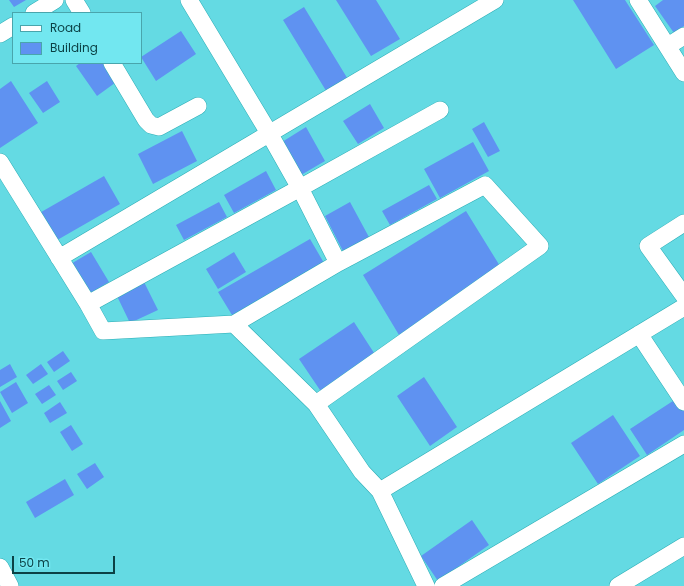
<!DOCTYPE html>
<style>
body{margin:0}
#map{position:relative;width:684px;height:586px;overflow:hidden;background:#64dae3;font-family:Poppins,sans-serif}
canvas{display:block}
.legend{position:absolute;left:12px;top:12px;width:130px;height:52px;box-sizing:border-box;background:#72e7f0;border:1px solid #49a5ac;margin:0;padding:5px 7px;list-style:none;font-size:12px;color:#0b4145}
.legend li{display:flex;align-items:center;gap:8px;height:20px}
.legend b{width:20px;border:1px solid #49a5ac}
.scale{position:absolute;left:12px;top:556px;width:103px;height:18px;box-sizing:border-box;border:2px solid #0b4145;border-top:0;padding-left:5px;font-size:12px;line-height:14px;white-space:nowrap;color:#0b4145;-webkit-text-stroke:3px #72e7f0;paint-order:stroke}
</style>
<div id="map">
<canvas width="684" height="586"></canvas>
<ul class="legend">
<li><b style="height:5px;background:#fff"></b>Road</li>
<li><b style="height:11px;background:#5f92f1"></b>Building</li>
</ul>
<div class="scale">50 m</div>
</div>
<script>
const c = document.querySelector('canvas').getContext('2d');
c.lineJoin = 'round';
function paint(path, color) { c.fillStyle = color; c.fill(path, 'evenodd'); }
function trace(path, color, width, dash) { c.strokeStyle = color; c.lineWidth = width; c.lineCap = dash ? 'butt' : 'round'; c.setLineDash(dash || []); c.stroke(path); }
paint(new Path2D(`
 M9 0H26L14 7Z
 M336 0H376L400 39 371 56Z
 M573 0H625L654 45 616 69Z
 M663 0H684V26L674 33 655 6Z
 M304 7 349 81 328 94 283 20Z
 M181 31 196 54 156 81 141 57Z
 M80 63H107L119 80 97 96 76 66Z
 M11 81 38 123 0 148V89Z
 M47 81 60 102 43 113 29 93Z
 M370 104 384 128 358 144 343 121Z
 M484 122 500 151 488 157 472 129Z
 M306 127 325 161 301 175 282 142Z
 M182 131 197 161 153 184 138 154Z
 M473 142 489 171 440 198 424 169Z
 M266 171 276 190 234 213 224 195Z
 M104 176 120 204 52 243 36 215Z
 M429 185 437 199 390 225 382 211Z
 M219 202 227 217 184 240 176 225Z
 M350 202 370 239 344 253 325 216Z
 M466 211 503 271 399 335 363 275Z
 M310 239 324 263 232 315 218 292Z
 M91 252 109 282 87 295 69 265Z
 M234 252 246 272 218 289 206 269Z
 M143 280 158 310 130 323 116 294Z
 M354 322 376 356 322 393 299 359Z
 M63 351 70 361 54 372 47 362Z
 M10 364 17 377 0 387V370Z
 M41 364 48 374 33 384 26 375Z
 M71 372 77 381 63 390 57 381Z
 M424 377 457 427 430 446 397 396Z
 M16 382 28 403 12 413 0 392Z
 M49 385 56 395 42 404 35 394Z
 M676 399 684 411V430L647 455 630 429Z
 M0 401 11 421 0 428Z
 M60 402 67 413 50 423 44 413Z
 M613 415 640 456 598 484 571 443Z
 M71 425 83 444 72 451 60 432Z
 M95 463 104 477 87 489 77 474Z
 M65 479 74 495 35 518 26 502Z
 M472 520 489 545 438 581 421 556Z`), '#5f92f1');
const minor = new Path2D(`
 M74 0 82 13
 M189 0 269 133 300 188 338 263
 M638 0 684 73
 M34 13 55 0
 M0 34 13 26
 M668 46 684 36
 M112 63 146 120 151 125 159 127 198 106
 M0 162 88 304 103 331 234 324 316 404 362 472 380 491 426 586
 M684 223 648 246 684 296
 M59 258 495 0
 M88 304 300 188 440 110
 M234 324 338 263 485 185 540 246 316 404
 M639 334 684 402
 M380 491 684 307
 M0 567 10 586
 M443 586 684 444
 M618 586 684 546`);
trace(minor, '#2badb5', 18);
trace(minor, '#fff', 17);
</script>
